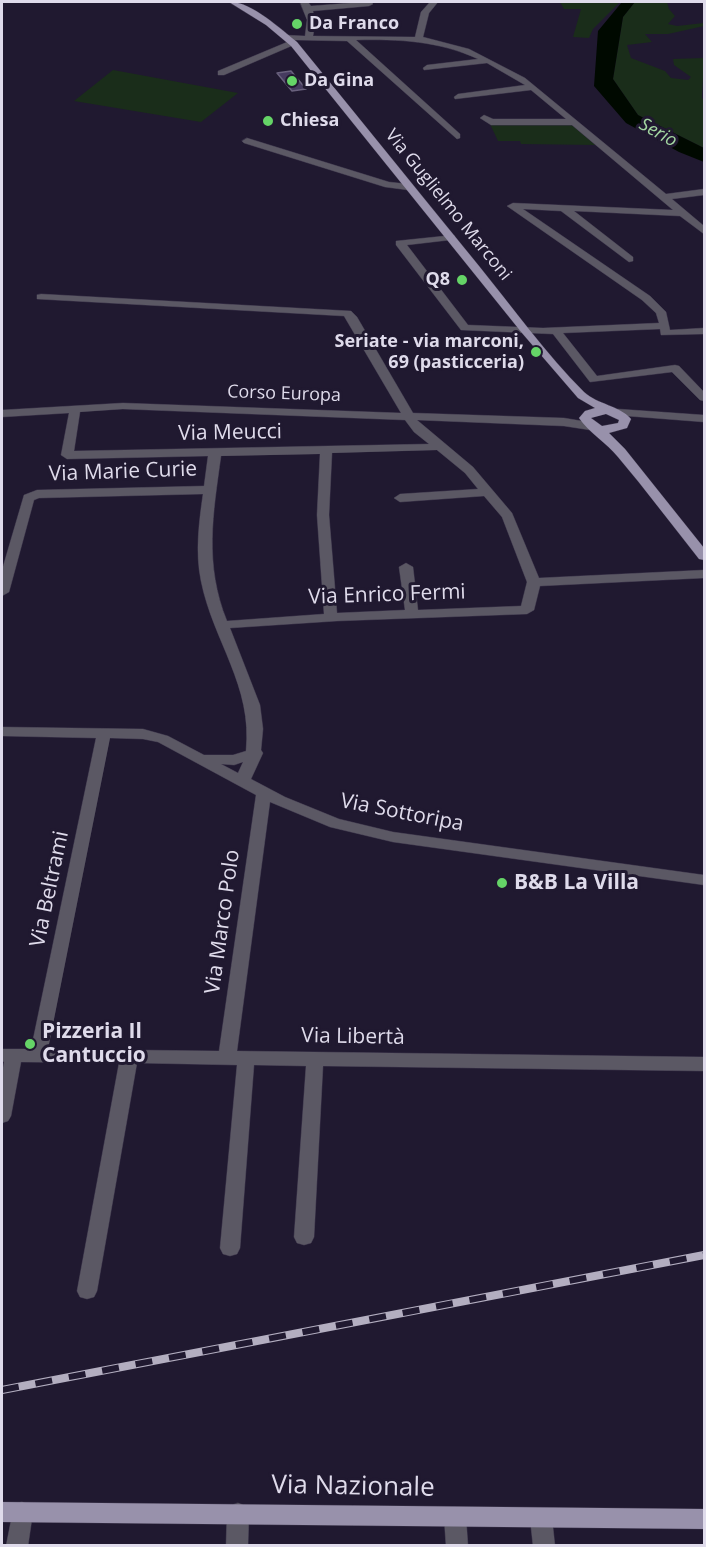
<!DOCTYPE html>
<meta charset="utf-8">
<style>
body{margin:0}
#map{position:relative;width:706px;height:1547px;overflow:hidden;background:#201930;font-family:"Open Sans",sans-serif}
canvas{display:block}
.frame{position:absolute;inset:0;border:3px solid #dfdbeb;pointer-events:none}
</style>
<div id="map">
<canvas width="706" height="1547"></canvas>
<div class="frame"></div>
</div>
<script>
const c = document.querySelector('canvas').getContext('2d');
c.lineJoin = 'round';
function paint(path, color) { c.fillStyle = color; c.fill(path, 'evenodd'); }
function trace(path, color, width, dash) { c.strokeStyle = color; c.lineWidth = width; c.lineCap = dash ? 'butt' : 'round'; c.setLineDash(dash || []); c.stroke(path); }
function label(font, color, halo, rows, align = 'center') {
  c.font = font + ' "Open Sans",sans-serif'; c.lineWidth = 6; c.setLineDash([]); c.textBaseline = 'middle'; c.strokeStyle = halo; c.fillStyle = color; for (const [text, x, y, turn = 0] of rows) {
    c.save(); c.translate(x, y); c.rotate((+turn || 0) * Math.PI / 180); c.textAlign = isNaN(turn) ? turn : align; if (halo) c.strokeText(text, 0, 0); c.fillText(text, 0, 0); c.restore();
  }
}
paint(new Path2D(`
 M560 2H620L593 29 589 38 573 37 581 9H564Z
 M635 2H667L669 9 675 16 668 24 677 26 704 23V26L668 34H645L652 42 627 45 631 58 665 71 671 78 688 80 691 77 674 65 673 59 704 58 702 98 704 100V148L638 115 613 79 623 17Z
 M113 70 238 93 201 122 74 101Z
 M490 124 575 125 596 145 521 144 520 141H498Z`), '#1a2d1a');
paint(new Path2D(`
 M622 2H635L623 17 613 79 638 115 704 148V162L679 152 626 123 594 86 598 31Z`), '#000900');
const building = new Path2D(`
 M291 71 306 89 292 91 277 73Z`);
paint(building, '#463b5f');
trace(building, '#69617d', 1.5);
const minor = new Path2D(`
 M300 2H308L311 6 363 2H371L373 4 369 6 313 11 315 24 313 36 415 37 421 12 430 2H438L429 13 423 37 469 49 525 78 666 194 704 189V195L672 199 704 226V234L680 216 574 211 633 257V261L629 262 561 211 523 209 650 296 666 312 670 330 704 328V334L661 335 660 329 563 333 597 376 675 365 679 366 704 392V401L700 400 672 372 590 382 553 334 461 330 396 245V241L454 235 455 237 450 240 407 245 468 325 543 328 659 323 656 313 642 300 507 206 513 203 673 210 572 125H491L480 118 484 115 493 119H566L531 90 455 99 454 97 458 94 525 85 487 63 424 70 423 68 427 65 478 59C439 41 399 39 356 40L460 134V138L457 139 347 41 295 40 296 44 224 75H218V71L292 40 284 39V35L305 36 307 20Z
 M247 138 389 182 408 184 413 187 408 190 385 187 244 143 242 141Z
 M41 294 351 311 357 317 413 413 564 418 594 423V429L590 430 564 426 417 420 473 467 512 513 539 578 704 570V578L540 586 534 610 527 614 337 621 230 628 260 705 263 729 261 750 263 753 251 779 285 797 339 819 393 832 704 875V885L393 842 330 827 270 802 237 1051 704 1057V1071L323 1066 314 1237 311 1243 304 1245 297 1243 294 1237 306 1066 254 1065 240 1248 237 1254 230 1256 223 1254 220 1248 237 1065 137 1063 97 1291 94 1297 87 1299 80 1297 77 1291 119 1063 21 1062 11 1116 8 1121 2 1123V1073L4 1062 2 1061V1049H31L96 738 2 736V727L143 729 168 736 204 755H233L246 751C253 686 213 641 201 581 195 552 199 522 203 494L39 498 34 500 9 592 2 596V570L24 495 37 490 204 486 208 456 67 459 61 455 69 413 2 417V410L123 403 401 413 344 316 37 299V295ZM123 409 405 420 414 432 429 444 74 451 80 412ZM437 450 465 473 478 489 400 494 394 498 400 502 484 496 502 517 527 582 521 606 418 610 413 567 406 563 399 567 405 610 337 613 329 515 332 453ZM320 454 317 515 324 614 227 621C204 564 213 514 221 456ZM110 738 143 739 158 742 256 795 219 1051 48 1049ZM243 762 238 773 221 764 234 765Z
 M618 409 704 415V422L614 415V411Z
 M22 1502 30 1505 33 1512 28 1546H6L14 1505Z
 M238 1503 246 1506 249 1513 248 1546H226L227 1513 230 1506Z
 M455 1507 463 1510 466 1517 468 1546H446L444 1517 447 1510Z
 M541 1508 549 1511 552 1518 555 1546H533L530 1518 533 1511Z`);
const major = new Path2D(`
 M229 2C249 0 281 29 297 42 358 117 418 191 479 266 513 308 546 354 584 392 598 405 619 405 631 419L627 428 609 433 625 449 704 548V560L699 559C672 525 646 490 618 457 607 443 588 432 579 418L585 411 595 408 578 398 522 333 291 46 266 25ZM606 414 619 420 618 423 602 426 591 418Z
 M2 1502 704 1509V1529L2 1522Z`);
trace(minor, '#3b344a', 1);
trace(major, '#3b344a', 1);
paint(minor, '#5b5864');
paint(major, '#9891ab');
const rail = new Path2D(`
 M2 1390 704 1255`);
trace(rail, '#b3aec0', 8);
trace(rail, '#201930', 6, [17]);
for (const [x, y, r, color] of [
 [297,24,6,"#65d467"],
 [292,81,6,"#65d467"],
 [268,121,6,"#65d467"],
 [462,280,6,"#65d467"],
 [536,352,6,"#65d467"],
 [502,883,6,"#65d467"],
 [30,1044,6,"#65d467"]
]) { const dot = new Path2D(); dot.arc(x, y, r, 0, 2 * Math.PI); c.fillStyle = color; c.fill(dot); trace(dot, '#201930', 2); }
label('bold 18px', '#dfdbeb', '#201930', [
 ["Da Franco",309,24],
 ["Da Gina",304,81],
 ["Chiesa",280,121],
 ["Q8",450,280,"right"],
 ["Seriate - via marconi,",524,342,"right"],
 ["69 (pasticceria)",524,363,"right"]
], 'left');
label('italic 18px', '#a3d7a1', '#201930', [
 ["Serio",658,133,29]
]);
label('18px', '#dfdbeb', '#201930', [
 ["Via Guglielmo Marconi",448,205,51],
 ["Corso Europa",284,394,2]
]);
label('21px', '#dfdbeb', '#201930', [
 ["Via Meucci",230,433,-1],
 ["Via Marie Curie",123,472,-2],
 ["Via Enrico Fermi",387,595,-2],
 ["Via Sottoripa",402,813,11],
 ["Via Beltrami",50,889,-78],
 ["Via Marco Polo",223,922,-82],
 ["Via Libertà",353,1037,1]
]);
label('bold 21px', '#dfdbeb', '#201930', [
 ["B&B La Villa",514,883],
 ["Pizzeria Il",42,1032],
 ["Cantuccio",42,1056]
], 'left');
label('26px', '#dfdbeb', '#201930', [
 ["Via Nazionale",353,1487,1]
]);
</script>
